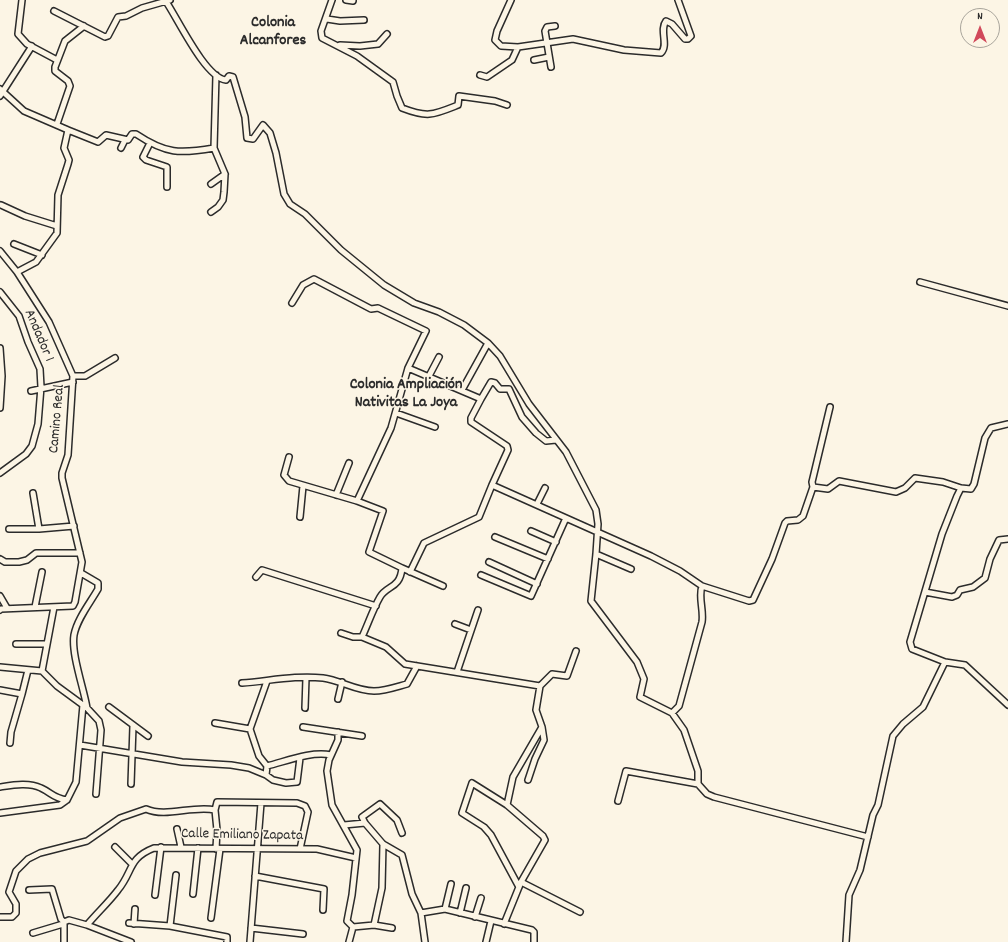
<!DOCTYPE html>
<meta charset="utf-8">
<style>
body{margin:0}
#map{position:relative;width:1008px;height:942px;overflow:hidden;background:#fcf5e5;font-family:Dekko,sans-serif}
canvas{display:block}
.north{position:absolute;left:960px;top:8px;width:40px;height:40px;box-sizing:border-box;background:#fcf5e5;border:1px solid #a8a49b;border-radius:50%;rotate:0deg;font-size:11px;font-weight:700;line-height:16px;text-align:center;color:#2b2b2b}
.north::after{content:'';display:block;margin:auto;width:14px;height:18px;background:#d1495b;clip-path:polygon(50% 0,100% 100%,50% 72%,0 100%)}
</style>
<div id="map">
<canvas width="1008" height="942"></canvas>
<div class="north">N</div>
</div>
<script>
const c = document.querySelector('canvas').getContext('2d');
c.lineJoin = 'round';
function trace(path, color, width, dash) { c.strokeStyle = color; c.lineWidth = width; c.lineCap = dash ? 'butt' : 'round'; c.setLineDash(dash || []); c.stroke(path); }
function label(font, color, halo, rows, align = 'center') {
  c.font = font + ' Dekko,sans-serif'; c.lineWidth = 3; c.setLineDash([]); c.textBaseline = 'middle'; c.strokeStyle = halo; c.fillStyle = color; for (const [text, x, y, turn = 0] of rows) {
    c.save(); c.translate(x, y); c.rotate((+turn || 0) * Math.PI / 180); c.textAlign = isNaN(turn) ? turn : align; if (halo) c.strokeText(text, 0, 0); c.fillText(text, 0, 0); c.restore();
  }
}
const minor = new Path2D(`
 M22 0 18 34 27 44 57 60
 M165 0C177 17 205 78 226 80L229 76 233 77 245 117 247 138 253 139 263 125 270 133 276 153 284 194 290 204 305 214 341 250 384 285 414 303 439 312 464 325 488 343 500 356 529 404 566 452 596 510 598 524 596 554 591 601 637 662 644 679 640 697 672 713 684 730 698 771V784L707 794 714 797 868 837
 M332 0 321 31 322 38 357 56 393 82 397 96 402 108C428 118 433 115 458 105L459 96 495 101 507 105
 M346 0 353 1
 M511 0 497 31 495 40 501 46 518 47
 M54 11 105 37 108 36 118 17 126 16 142 8 170 0
 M327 19 340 21 364 20
 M340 45 360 46 378 44 387 34
 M534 60 549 57
 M551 67 545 31 547 27 555 26
 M480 75 487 77 512 60 518 47 573 39 624 50 661 53C669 45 659 30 666 21L672 24 685 39H688L691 36 678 0
 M0 89 24 111 68 130 64 148 69 160 68 164 58 195 57 233 36 262 17 272
 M0 96 32 46
 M57 124 70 86 68 81 55 71V67L65 41 84 26
 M68 130 98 142 106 135 128 140 132 134H136C166 154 180 154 214 148
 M150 143 143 157 146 160 167 167V187
 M121 148 125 140
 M211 184 225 174
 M1 205 25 216 57 226
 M211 212 218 207 223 200 224 192 225 174 214 148 216 75
 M14 244 42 255
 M0 251 17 272 49 322 73 376 68 455 62 473V478L82 562 75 602 73 606 1 609 0 610
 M920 282 1008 306
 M0 292 19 316 28 342 40 369 41 387 38 424 32 446 26 454 0 473
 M292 303 303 285 314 279 371 309 378 308 426 331 408 368 391 428 357 501 383 511 369 552 402 568C400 589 387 585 380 597 373 609 368 624 362 637L386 647 405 664 540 686 536 710 542 727 513 777 507 805
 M0 348 2 376 0 408
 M408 368 481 399 471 418V422L507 446 508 450 492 485 651 556 680 571 702 586
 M73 376H85L115 358
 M429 376 439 357
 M462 390 488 343
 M31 391 73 382
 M481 399 491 382 495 383 500 389H509L522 417 536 433 546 441 556 440
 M396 413 435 427
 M289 457 284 475 289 481 357 501
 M813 487 812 482 830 407
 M33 493 39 529
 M336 495 349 463
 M537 504 545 488
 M300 517 303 486
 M9 529H39L74 526
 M531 531 556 542
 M495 537 548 559
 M596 554 631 569
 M0 559 5 562H19L27 560 36 553H80
 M489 562 537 584
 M402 568 443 586
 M410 572 424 543 479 517 492 485
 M81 573 98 583V589C90 603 77 619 74 635 71 654 84 689 87 708
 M481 575 531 596 566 518
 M256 577 262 570 376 606
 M925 592 952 597 957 595 960 590 973 587 985 578 990 559 999 540 1008 539
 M0 596 7 608
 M35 607 42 572
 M455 624 471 630
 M341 633 353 637H362
 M16 644H47
 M945 662 912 649 910 642 942 534 957 496 961 488 971 489 974 484 985 438 991 428 1008 424
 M0 667 42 671
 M42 671 57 686 87 708 99 721 101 730 96 794
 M42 671 54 607
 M457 672 478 610
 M242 683C269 681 296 675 323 678 340 680 356 691 374 691 385 691 396 687 407 684L417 666
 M540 686 552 674 567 676 576 651
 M0 690 22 694 28 670
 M338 699 342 682
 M109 707 148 736
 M305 708 306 678
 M672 713 679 706 702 622C704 610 698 597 702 586L749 601 753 600 772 559 785 523 787 521 798 520 803 516 813 487 828 489 839 481 896 492 905 488 915 478 943 482 961 488
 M215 723 250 729
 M303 727 362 736
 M338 732V740L329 760 327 771 332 805 357 850 352 895 347 921 353 927
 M10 743 11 732 22 694
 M80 745 182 762 231 765 249 768 266 775 273 780 286 783 297 782 300 758
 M267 766C287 761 311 751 331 755
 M266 775 267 766 259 756 250 729 267 681
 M528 780 535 759 544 740 542 727
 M131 784 133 726
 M0 787C13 785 29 782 41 788 52 793 53 798 67 800
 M618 801 626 771 698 784
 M215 810 217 830 216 849
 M0 813 60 805 67 800 76 782 83 705
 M344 825 365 823
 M177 829 181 847
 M402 833 397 820 380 804 362 817 365 823 383 844 402 855 412 894 421 913 425 942
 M115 847 132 864
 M255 876 324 889 323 910
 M521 882 580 912
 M29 890 52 889 61 919 64 922
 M193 894 198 848
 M155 895 161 847
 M445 909 451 884
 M421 913 445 909 532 930 534 932V942
 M460 913 466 888
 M0 917H12L16 913V904L9 892 16 871 28 859 40 853 87 841 120 818 146 809C166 818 193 805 215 810L217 802 297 803 305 806 308 812 300 849
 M475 917 481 898
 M211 918 220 849
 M64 922 69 920 87 925C97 913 109 902 118 890 133 872 128 858 154 848L317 849 356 858
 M129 923 170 926 227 937V942
 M134 924 135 909
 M504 924 521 882 545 840 543 836 507 805 472 783 462 813 484 827 491 835 519 887
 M87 925 131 942
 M374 925 382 888 383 844
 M170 926 176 875
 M353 927 374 925 392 928
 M251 928 303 934
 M33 933 63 924
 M64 942V922
 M250 942 261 803
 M349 942 353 927
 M486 942 491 921
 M846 942 849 895 860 870 873 815 878 805 893 736 903 724 923 707 945 662 965 665 1008 705`);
trace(minor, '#2b2b2b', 8);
trace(minor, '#fcf5e5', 5);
label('15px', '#2b2b2b', '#fcf5e5', [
 ["Andador 1",38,336,67],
 ["Camino Real",58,419,-85],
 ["Calle Emiliano Zapata",242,836,1]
]);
label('bold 16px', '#2b2b2b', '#fcf5e5', [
 ["Colonia",273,24],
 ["Alcanfores",273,42],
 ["Colonia Ampliación",406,386],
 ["Nativitas La Joya",406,404]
]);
</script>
